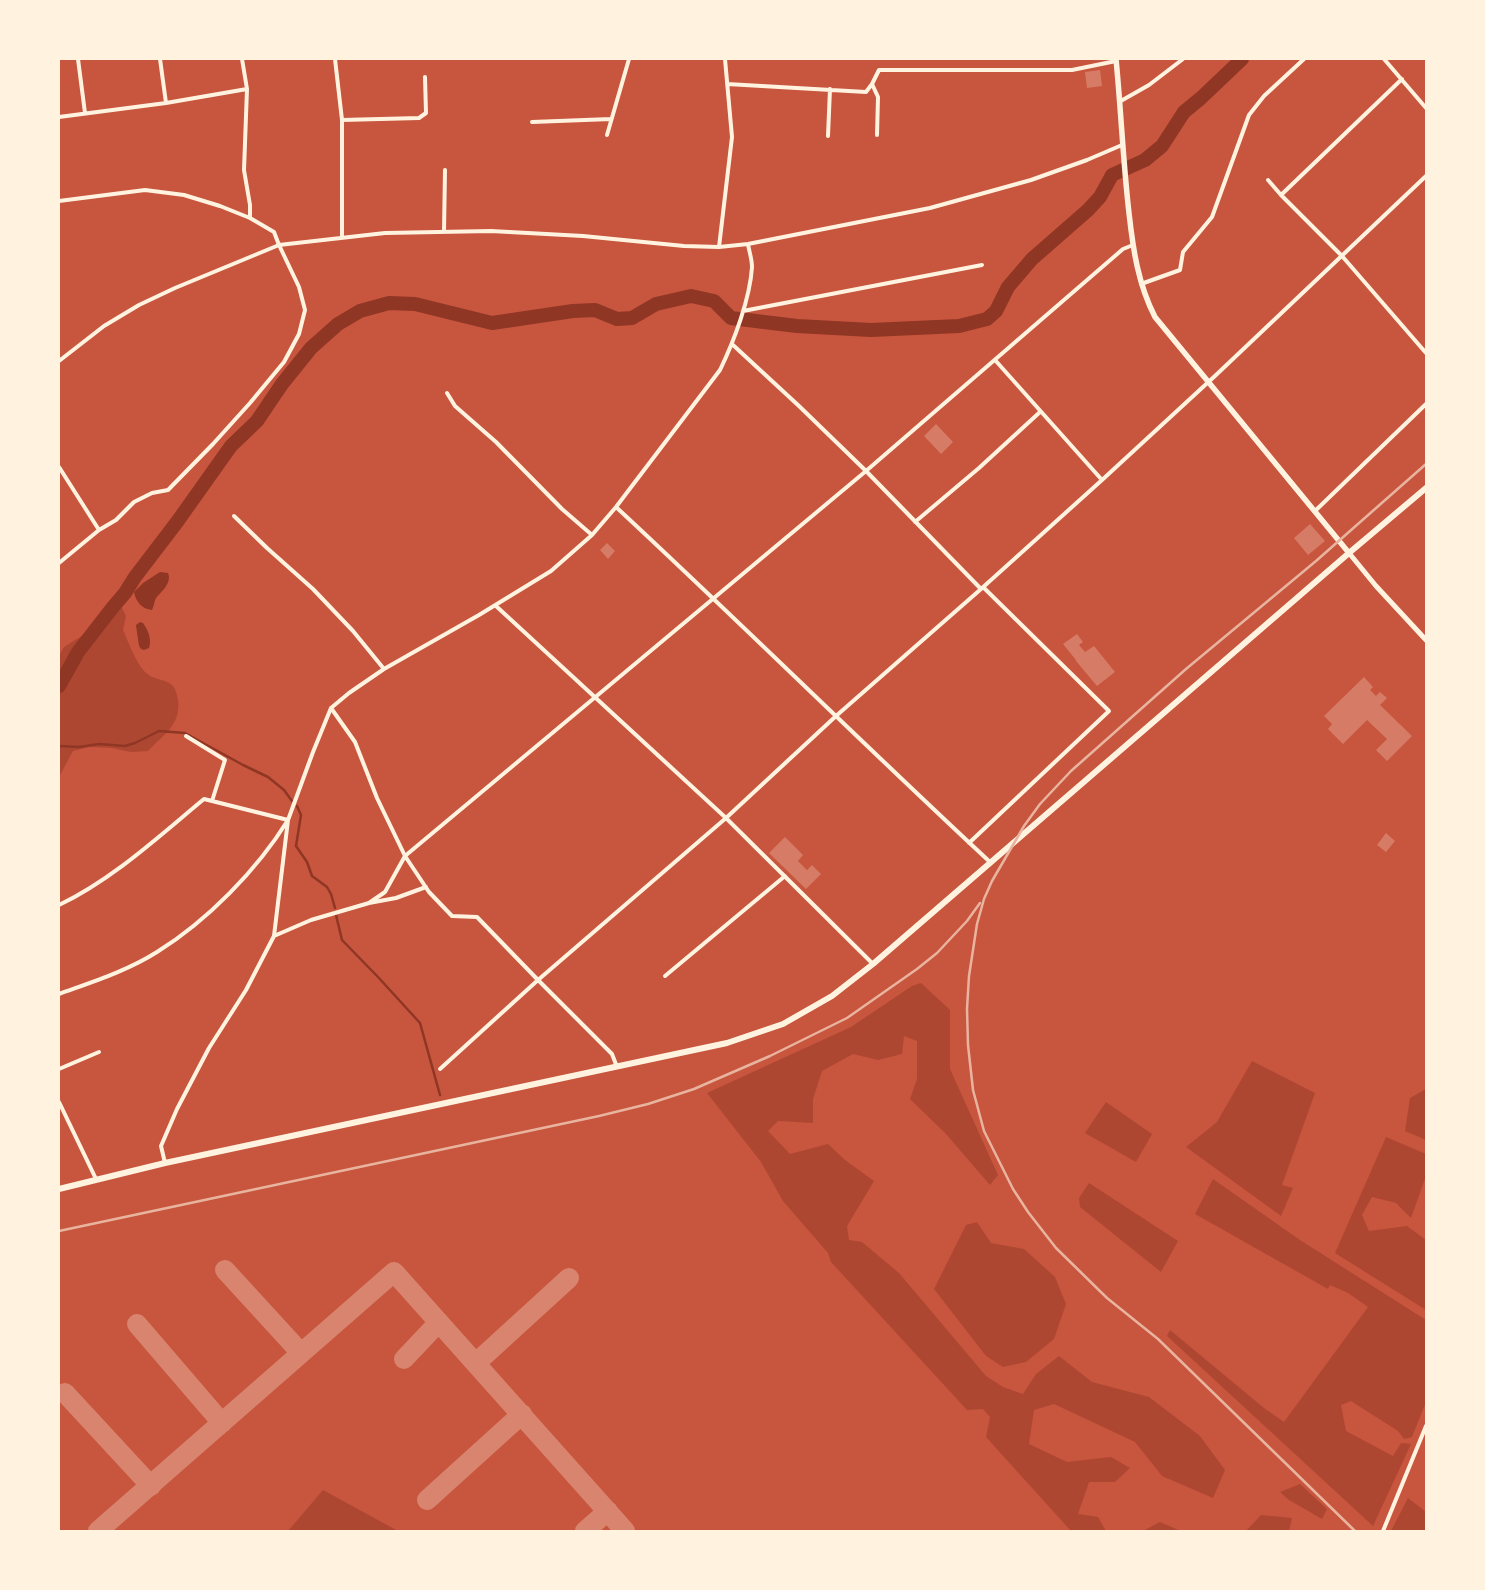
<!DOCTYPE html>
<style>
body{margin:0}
#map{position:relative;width:1485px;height:1590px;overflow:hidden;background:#c8553d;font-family:"Exo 2",sans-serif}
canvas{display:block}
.frame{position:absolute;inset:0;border:60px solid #fff3e0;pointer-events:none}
</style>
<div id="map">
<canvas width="1485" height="1590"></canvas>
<div class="frame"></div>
</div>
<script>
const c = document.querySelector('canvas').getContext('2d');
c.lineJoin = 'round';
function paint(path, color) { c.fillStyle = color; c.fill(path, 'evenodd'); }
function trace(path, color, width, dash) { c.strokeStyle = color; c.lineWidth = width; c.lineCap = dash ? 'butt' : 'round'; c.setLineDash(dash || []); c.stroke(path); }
paint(new Path2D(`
 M110 604 122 608 126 616 123 630C128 641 136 663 145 672 152 680 164 678 172 685 176 689 177 695 178 700 181 725 164 734 148 751L131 752 112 748 89 747 73 751 59 777V656L64 647 85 634 101 613Z
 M921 983 950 1010V1069L998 1175 990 1185 946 1134 910 1099 917 1079V1041L904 1036 902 1054 878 1060 853 1054 822 1071 813 1099V1123L778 1121 768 1131 790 1154 828 1144 845 1160 874 1181 847 1226 849 1240 862 1242 899 1273 986 1376 1003 1387 1023 1394 1036 1374 1059 1356 1092 1382 1149 1397 1200 1436 1225 1470 1213 1498 1162 1476 1135 1442 1054 1404 1034 1410 1029 1444 1067 1462 1111 1457 1130 1468 1115 1482H1089L1078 1514 1098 1517 1106 1531H1071L986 1437 990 1417 983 1409 967 1410 831 1262 828 1253 783 1201 761 1162 707 1093 851 1027 912 986Z
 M1252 1061 1315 1093 1282 1185 1293 1188 1281 1216 1186 1147 1217 1122Z
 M1426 1089V1140L1405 1131 1410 1098Z
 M1106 1102 1152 1134 1136 1162 1085 1133Z
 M1386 1137 1426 1154V1176L1411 1218 1396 1203 1372 1197 1362 1215 1369 1231 1407 1226 1426 1240V1310L1335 1253Z
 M1213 1179 1300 1240 1426 1320V1402L1412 1437 1404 1439 1398 1431 1351 1401 1341 1405 1346 1431 1393 1456 1401 1443 1411 1444 1373 1526 1167 1336 1170 1330 1264 1408 1284 1422 1368 1307 1348 1293 1330 1285 1328 1289 1195 1214Z
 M1089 1183 1178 1241 1161 1272 1080 1207 1079 1198Z
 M977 1222 991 1243 1024 1249 1055 1277 1066 1304 1054 1339 1026 1362 1003 1367 986 1356 934 1289 966 1225Z
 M1300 1484 1327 1509 1322 1519 1289 1500 1280 1492Z
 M323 1490 398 1531H288Z
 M1408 1498 1426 1512V1531H1391Z
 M1261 1515 1292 1518 1289 1531H1246Z
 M1160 1522 1181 1531H1143Z`), '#ae4732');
paint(new Path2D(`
 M160 572 168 573C172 583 162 591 156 598 154 602 154 606 152 610 142 609 136 602 134 592L143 583Z
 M140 622 143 623C148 630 152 639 149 648L144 650 141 649 139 646 136 625Z`), '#8f3625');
trace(new Path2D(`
 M59 746 79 747 99 744 125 746 135 743 159 731 185 733 243 765 268 777 284 790 292 801
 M297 806 301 815 296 846 307 862 312 876 327 887 331 894 335 908
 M336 915 342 940 378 977 420 1023 440 1095`), '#8f3625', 2.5);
trace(new Path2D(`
 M59 686 78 652 113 607 125 593 135 577 177 522 231 446 257 421 282 384 311 348 338 324 360 311 389 303 415 304 492 323 573 311 595 310 617 319 632 318 656 304 691 296 714 301 731 318 797 326 871 330 959 326 987 319 996 311 1008 287 1032 259 1088 210 1100 197 1112 175 1145 160 1162 146 1184 112 1201 98 1242 59`), '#8f3625', 14);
trace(new Path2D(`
 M225 1270 301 1353
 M137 1324 222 1423
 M404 1359 439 1322
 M476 1363 569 1278
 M65 1393 151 1486
 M427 1500 522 1414
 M98 1531 394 1272 625 1531
 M585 1531 608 1511`), '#d8846e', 20);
paint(new Path2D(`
 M1100 70 1102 86 1087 88 1085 72Z
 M936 424 953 442 941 454 924 436Z
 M1310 524 1325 541 1308 555 1294 538Z
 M607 543 615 551 608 559 600 550Z
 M1077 634 1083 642 1079 645 1085 652 1094 646 1115 672 1097 686 1076 661V660L1063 644Z
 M1364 677 1373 687 1370 690 1376 696 1380 692 1387 698 1380 705 1412 736 1387 761 1376 750 1387 739 1367 720 1343 744 1328 729 1332 724 1324 716Z
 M1386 833 1395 841 1386 852 1377 845Z
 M785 837 803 855 798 861 807 870 812 865 821 874 806 889 769 853Z`), '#d67c66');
trace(new Path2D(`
 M78 59 85 113
 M160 59 166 103
 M242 59 247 89 244 170 250 205V218
 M335 59 342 120V237
 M1384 59 1426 108
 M727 84 866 92 872 84 879 70H1072L1116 61
 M872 84 878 97 877 135
 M1119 102 1149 85 1183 59
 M59 117 166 103 247 89
 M342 120 419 118 426 113 425 77
 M532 122 611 119
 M607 135 629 59
 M828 136 830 89
 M1268 180 1281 195 1342 256 1426 353
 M1281 195 1402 79
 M59 201 145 190 184 195 220 206 250 218 274 232 279 245 299 287 305 310 299 334 284 362 250 403 213 444 168 490 152 493 134 502 116 520 99 530 59 467
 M444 232 445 170
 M719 247 732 137 725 59
 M1141 284 1180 270 1183 252 1212 217 1249 115 1264 96 1304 59
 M743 311 982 265
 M733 345 799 406 866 471 981 589
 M995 360 1102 480
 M59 361 104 326 139 305 175 288 279 245 385 233 491 231 583 236 684 246 719 247 748 244 930 208 1031 180 1087 160 1122 145
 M447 393 455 406 496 442 562 509 592 535
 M616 507C742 624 864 745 990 862
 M1315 511 1426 404
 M234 516 267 548 313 589 353 631 384 669
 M915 522 979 468 1040 412
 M59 563 99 530
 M496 606 726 818 873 964
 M331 708 355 742 377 798 405 856 429 892 452 916 477 917 538 980 612 1054 617 1067
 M186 736 225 760 212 801
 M969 843 1109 711 983 587
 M369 903 385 892 405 856 866 471 1123 249 1133 245
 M59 905C113 879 158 837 204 799L288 820C257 870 207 921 157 952 127 971 92 982 59 994
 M274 936 311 920 369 903 396 898 426 887
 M665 976 785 876
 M59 1069 99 1052
 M440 1069 538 980 726 818 836 716 981 589 1102 480 1216 375 1426 176
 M59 1102 96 1179
 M165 1163 161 1146 177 1109 209 1048 246 990 274 936 288 820 313 752 331 708 349 693 384 669 479 615 551 571 592 535 616 507 720 370C734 341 750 299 752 267 752 259 749 251 748 244
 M1383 1531 1426 1426`), '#fff3e0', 4);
trace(new Path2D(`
 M1349 553 1376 586 1426 640`), '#fff3e0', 5);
trace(new Path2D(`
 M1116 59C1121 110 1123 161 1129 213 1133 249 1138 284 1155 317L1349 553`), '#fff3e0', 5.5);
trace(new Path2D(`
 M59 1189 165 1163 727 1043 783 1024 832 996 873 964 1349 553 1426 488`), '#fff3e0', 6);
trace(new Path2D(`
 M59 1231 599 1116 648 1104 694 1089 770 1056 847 1018 917 969 937 953 967 921 980 903
 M1355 1531 1158 1339 1107 1298 1056 1248 1028 1212 1013 1189 984 1131 973 1090 968 1045 967 1009 969 976 977 924 984 899 992 881 1024 826 1040 804 1071 771 1186 669 1316 561 1426 464`), '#e9b49f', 2.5);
</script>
